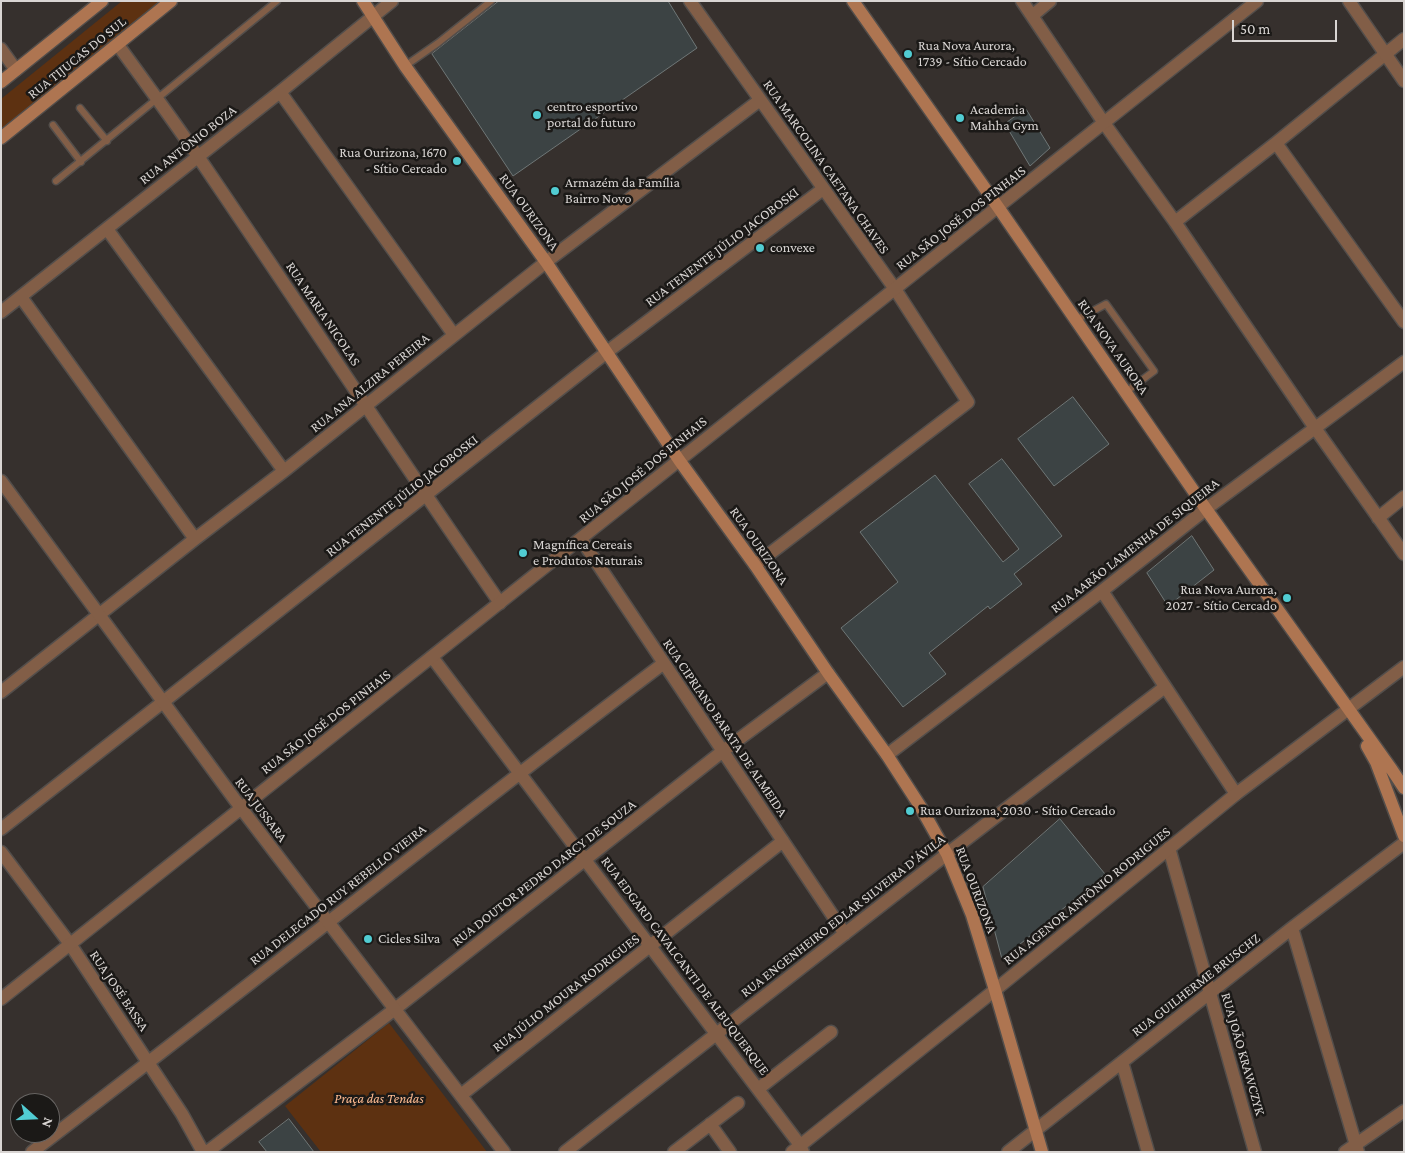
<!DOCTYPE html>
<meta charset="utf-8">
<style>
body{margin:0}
#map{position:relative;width:1405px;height:1153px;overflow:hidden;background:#36302d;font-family:"Crimson Pro",serif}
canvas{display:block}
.frame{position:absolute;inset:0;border:2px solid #d9d5d3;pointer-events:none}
.north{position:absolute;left:10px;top:1093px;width:50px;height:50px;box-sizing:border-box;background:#1b1917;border:1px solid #676462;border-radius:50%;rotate:110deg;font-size:14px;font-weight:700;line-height:20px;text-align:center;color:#d9d5d3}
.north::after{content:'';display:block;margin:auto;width:18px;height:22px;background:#51ccd2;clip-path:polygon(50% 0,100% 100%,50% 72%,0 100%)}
.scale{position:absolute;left:1232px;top:20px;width:105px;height:22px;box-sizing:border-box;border:2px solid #d9d5d3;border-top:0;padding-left:6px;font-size:15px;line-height:18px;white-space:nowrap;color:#d9d5d3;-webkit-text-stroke:4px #1b1917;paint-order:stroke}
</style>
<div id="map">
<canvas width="1405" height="1153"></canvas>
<div class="frame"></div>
<div class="north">N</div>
<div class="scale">50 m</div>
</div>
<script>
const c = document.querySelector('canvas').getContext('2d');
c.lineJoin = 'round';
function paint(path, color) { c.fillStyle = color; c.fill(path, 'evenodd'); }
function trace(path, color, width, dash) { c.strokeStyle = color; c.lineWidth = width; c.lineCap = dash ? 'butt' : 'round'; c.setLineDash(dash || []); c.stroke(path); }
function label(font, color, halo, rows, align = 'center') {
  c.font = font + ' "Crimson Pro",serif'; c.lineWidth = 5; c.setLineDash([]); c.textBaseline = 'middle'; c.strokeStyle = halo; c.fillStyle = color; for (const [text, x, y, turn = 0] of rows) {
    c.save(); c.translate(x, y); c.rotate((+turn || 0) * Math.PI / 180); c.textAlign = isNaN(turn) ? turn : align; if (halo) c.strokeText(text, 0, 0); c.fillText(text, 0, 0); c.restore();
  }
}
paint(new Path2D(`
 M122 1H160L1 130V99Z
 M389 1023 487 1152H321L285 1106Z`), '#5d3111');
const building = new Path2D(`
 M499 1H668L697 48 513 176 432 54Z
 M1026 109 1050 148 1030 166 1005 124Z
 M1073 397 1109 444 1054 486 1018 439Z
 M1002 459 1062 536 1014 574 1022 584 990 609 988 606 929 653 946 674 903 707 841 628 898 582 860 532 935 475 1003 562 1019 549 969 484Z
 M1192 536 1214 570 1168 606 1147 573Z
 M1060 819 1105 874 1002 959 983 887Z
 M289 1119 314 1152H267L259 1142Z`);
paint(building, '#3c4344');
trace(building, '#6f7777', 1);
const service = new Path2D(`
 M405 66 438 43 491 1
 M80 108 107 141
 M53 125 81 162
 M56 181 277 1
 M1076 320 1106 304 1154 371 1126 392`);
const minor = new Path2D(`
 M690 1 895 289 968 402 755 565
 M1022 1 1104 123 1175 222 1315 428 1404 554
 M1032 16 1050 1
 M118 45C145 82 173 120 199 158 300 306 398 456 500 603
 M1 49 16 70
 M280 92 454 335
 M1276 143 1404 322
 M1175 222 1276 143 1404 39
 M107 229 284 471
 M21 297 195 539
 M1 312 280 92 392 1
 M1378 518 1404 497
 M581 539 845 934
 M1102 591 1236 794
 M432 657 800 1145 803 1152
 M1 692 195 539 284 471 546 262 760 100
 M887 755 1102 591 1206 509 1404 362
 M1 829 163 702 607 352 823 189
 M1169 848 1255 1152
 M1 852 70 944 182 1114 203 1152
 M1292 928 1358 1152
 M1122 1062 1148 1152
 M758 1089 831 1032
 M461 1095 783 841
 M710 1124 730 1152
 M32 1152C244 990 451 824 664 663
 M207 1152 395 1009 723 751 828 673
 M565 1152 947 854 1165 687
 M674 1152 738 1103
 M1008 1152 1292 928 1404 843
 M1345 1152 1404 1111`);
const tertiary = new Path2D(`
 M1349 1 1404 81
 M1 481 241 808 504 1152
 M1 999 1257 1
 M792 1152 995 990 1236 794 1404 667`);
const secondary = new Path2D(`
 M363 1 405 66 546 262 679 460 755 565 828 673 887 755 920 806 947 854 972 915 995 990 1042 1152
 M853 1 998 207 1206 509 1392 770 1404 788
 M1 82 102 1
 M1 138 171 1
 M1367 746 1376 762 1404 836`);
trace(service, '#534e4b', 9);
trace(minor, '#534e4b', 15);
trace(tertiary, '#534e4b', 15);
trace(secondary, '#534e4b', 15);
trace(service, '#825e47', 6);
trace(minor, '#825e47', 12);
trace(tertiary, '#825e47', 12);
trace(secondary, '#ae7551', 12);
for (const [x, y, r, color] of [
 [908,54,5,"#51ccd2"],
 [537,115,5,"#51ccd2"],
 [960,118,5,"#51ccd2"],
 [457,161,5,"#51ccd2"],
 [555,191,5,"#51ccd2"],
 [760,248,5,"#51ccd2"],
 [523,553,5,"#51ccd2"],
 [1287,598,5,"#51ccd2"],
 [910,811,5,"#51ccd2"],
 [368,939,5,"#51ccd2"]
]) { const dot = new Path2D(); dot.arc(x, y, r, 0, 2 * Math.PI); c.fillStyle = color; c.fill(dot); trace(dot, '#1b1917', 2); }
label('14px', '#d9d5d3', '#1b1917', [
 ["Rua Nova Aurora,",918,46],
 ["1739 - Sítio Cercado",918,62],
 ["centro esportivo",547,107],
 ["portal do futuro",547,123],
 ["Academia",970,110],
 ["Mahha Gym",970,126],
 ["Rua Ourizona, 1670",447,153,"right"],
 ["- Sítio Cercado",447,169,"right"],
 ["Armazém da Família",565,183],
 ["Bairro Novo",565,199],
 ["convexe",770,248],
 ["Magnífica Cereais",533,545],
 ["e Produtos Naturais",533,561],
 ["Rua Nova Aurora,",1277,590,"right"],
 ["2027 - Sítio Cercado",1277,606,"right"],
 ["Rua Ourizona, 2030 - Sítio Cercado",920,811],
 ["Cicles Silva",378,939]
], 'left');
label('14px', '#d9d5d3', '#1b1917', [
 ["RUA TIJUCAS DO SUL",77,58,-39],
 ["RUA ANTÔNIO BOZA",188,145,-38],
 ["RUA MARCOLINA CAETANA CHAVES",826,167,55],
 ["RUA OURIZONA",529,212,54],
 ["RUA SÃO JOSÉ DOS PINHAIS",961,218,-38],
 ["RUA TENENTE JÚLIO JACOBOSKI",722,247,-37],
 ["RUA MARIA NICOLAS",323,314,56],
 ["RUA NOVA AURORA",1113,347,55],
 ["RUA ANA ALZIRA PEREIRA",370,383,-39],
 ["RUA SÃO JOSÉ DOS PINHAIS",643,470,-39],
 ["RUA TENENTE JÚLIO JACOBOSKI",402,496,-38],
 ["RUA OURIZONA",759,546,55],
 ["RUA AARÃO LAMENHA DE SIQUEIRA",1135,546,-38],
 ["RUA SÃO JOSÉ DOS PINHAIS",326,722,-38],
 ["RUA CIPRIANO BARATA DE ALMEIDA",725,728,56],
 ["RUA JUSSARA",261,810,53],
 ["RUA DOUTOR PEDRO DARCY DE SOUZA",544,873,-38],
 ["RUA OURIZONA",976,890,69],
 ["RUA DELEGADO RUY REBELLO VIEIRA",338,895,-38],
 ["RUA AGENOR ANTÔNIO RODRIGUES",1087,896,-39],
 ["RUA ENGENHEIRO EDLAR SILVEIRA D'ÁVILA",843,916,-38],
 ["RUA EDGARD CAVALCANTI DE ALBUQUERQUE",685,966,53],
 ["RUA GUILHERME BRUSCHZ",1196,985,-38],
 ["RUA JOSÉ BASSA",119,991,56],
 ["RUA JÚLIO MOURA RODRIGUES",566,993,-38],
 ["RUA JOÃO KRAWCZYK",1243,1054,74]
]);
label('italic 14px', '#fdba90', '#1b1917', [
 ["Praça das Tendas",379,1099]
]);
</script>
